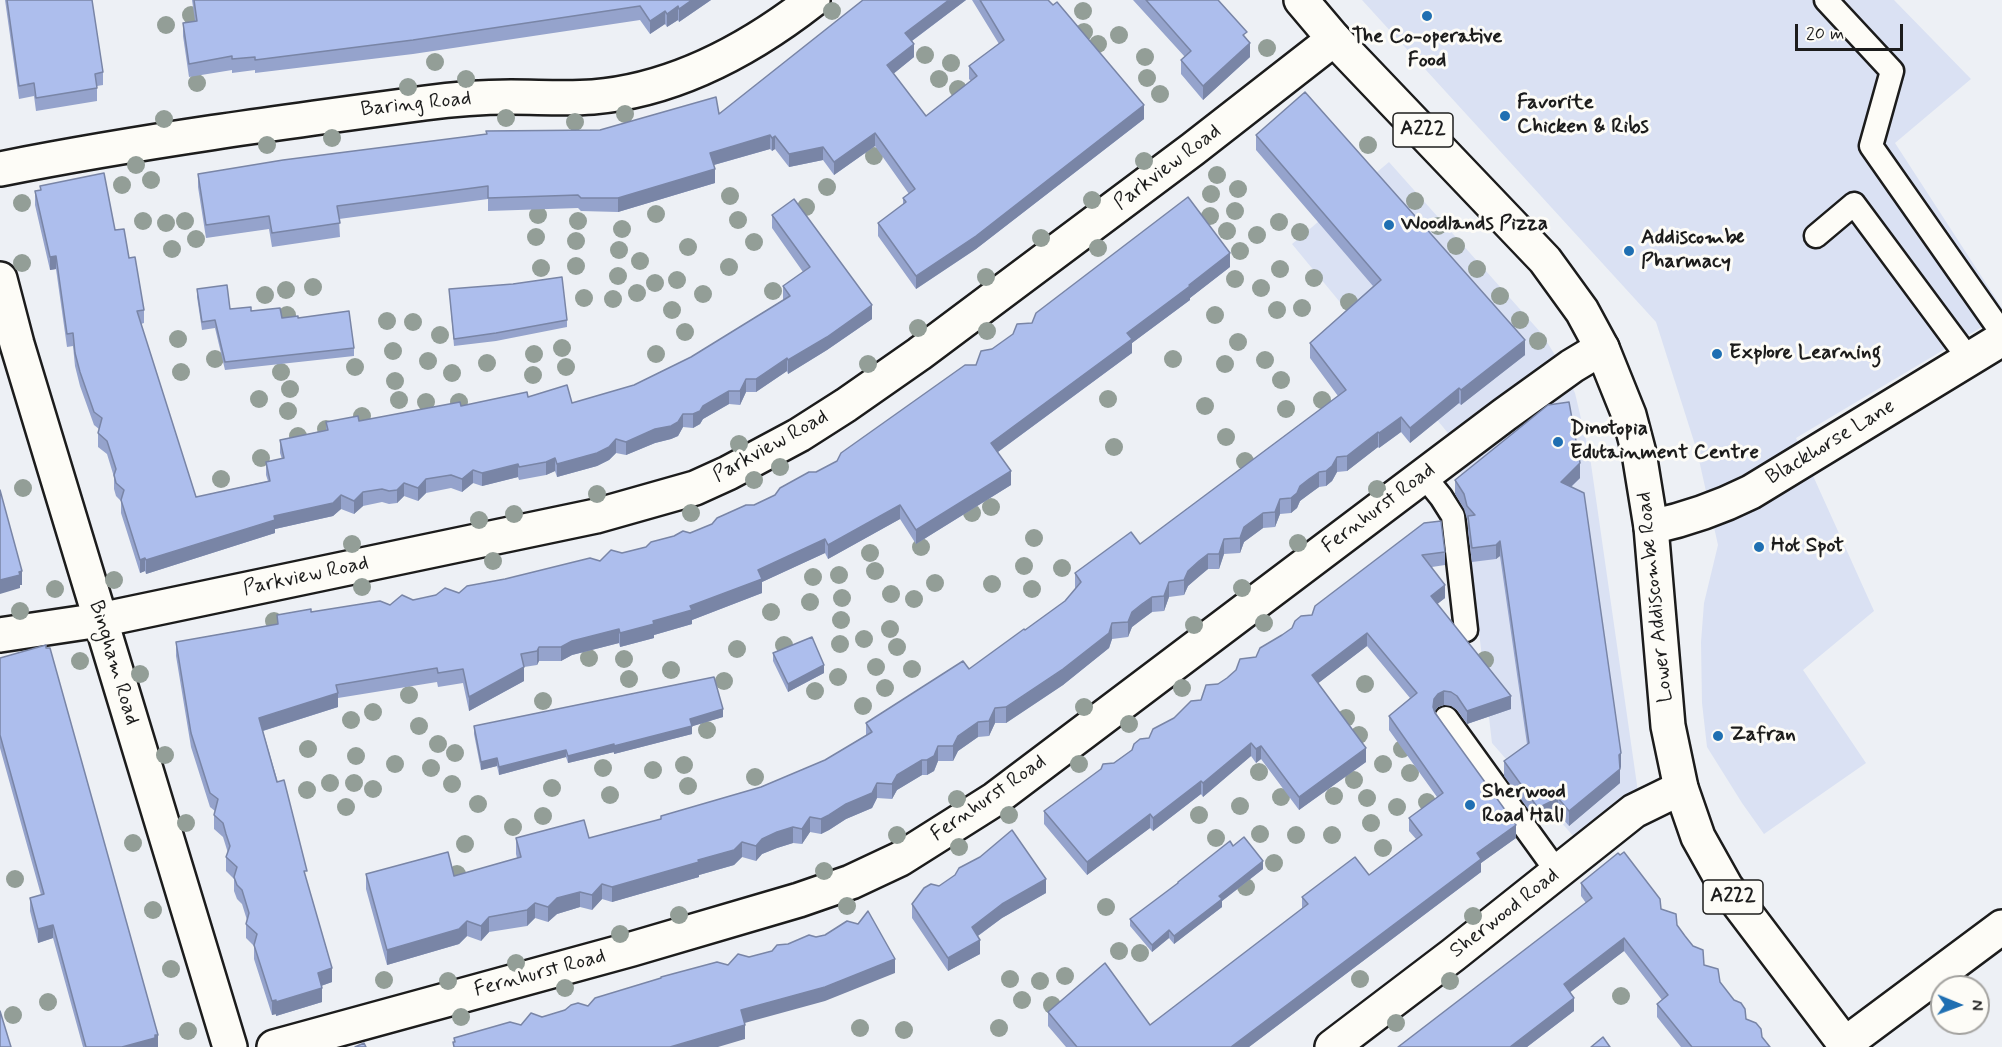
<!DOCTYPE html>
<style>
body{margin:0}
#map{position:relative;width:2002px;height:1047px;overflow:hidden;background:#edf0f5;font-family:Mynerve,sans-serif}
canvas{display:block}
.north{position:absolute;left:1930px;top:975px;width:60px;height:60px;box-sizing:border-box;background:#fdfcf7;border:2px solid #a3a29f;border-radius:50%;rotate:91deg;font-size:16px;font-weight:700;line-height:24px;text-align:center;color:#1c1c1c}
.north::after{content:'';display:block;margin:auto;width:21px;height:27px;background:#1f6fb2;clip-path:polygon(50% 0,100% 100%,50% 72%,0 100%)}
.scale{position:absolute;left:1795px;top:24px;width:108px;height:27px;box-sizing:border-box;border:3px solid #1c1c1c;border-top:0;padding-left:8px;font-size:18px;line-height:21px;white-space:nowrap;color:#1c1c1c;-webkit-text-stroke:4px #fdfcf7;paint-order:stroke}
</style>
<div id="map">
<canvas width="2002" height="1047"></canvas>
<div class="north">N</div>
<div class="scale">20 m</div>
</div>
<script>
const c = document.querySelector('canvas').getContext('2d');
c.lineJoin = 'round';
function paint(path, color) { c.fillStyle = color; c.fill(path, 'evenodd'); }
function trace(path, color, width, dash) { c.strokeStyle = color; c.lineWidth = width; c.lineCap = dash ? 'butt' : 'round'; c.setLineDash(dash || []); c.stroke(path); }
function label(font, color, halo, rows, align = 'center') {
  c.font = font + ' Mynerve,sans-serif'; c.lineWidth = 6; c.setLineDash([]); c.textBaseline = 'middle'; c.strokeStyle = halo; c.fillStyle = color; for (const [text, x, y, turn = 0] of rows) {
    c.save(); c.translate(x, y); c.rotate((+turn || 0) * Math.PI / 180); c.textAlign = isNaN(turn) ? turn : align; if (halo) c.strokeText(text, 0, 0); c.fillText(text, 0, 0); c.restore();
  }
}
paint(new Path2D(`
 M1362 0H1894L1971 79 1895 143 2002 308V315L1796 438 1874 611 1803 670 1866 763 1764 834 1742 803 1707 747 1702 703 1701 642 1704 603 1718 545 1697 451 1656 322Z
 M1389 162 1542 334 1563 368 1575 393 1590 457 1639 799 1581 845 1492 743 1457 444 1292 244Z`), '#dae1f3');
const lane = new Path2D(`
 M1826 0 1892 71 1871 146 2002 333
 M1816 236 1854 204 1969 359
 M1424 476 1441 497 1453 516 1466 630
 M1446 718 1558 873`);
const street = new Path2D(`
 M0 169C141 141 283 122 425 103 454 99 482 97 511 97 538 97 566 99 593 97 676 90 749 50 813 0
 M0 635 100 620 596 516 695 488 728 473 799 435 846 405 919 354 1193 149 1334 39
 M1845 1044 2002 927
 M274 1047 632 949 799 900 851 882 900 859 995 799 1504 415 1572 366 1602 348
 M1332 1047 1453 955 1634 811 1681 788`);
const secondary = new Path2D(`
 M0 279 17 344 230 1047
 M1651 527C1688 519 1717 509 1751 492L2002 339`);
const primary = new Path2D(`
 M1301 0 1334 39 1545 260 1582 311 1602 348 1629 415 1639 453 1651 527 1668 726 1681 788 1698 837 1726 887 1847 1047`);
trace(lane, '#1c1c1c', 27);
trace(street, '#1c1c1c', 38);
trace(secondary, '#1c1c1c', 38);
trace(primary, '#1c1c1c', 38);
trace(lane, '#fdfcf7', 22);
trace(street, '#fdfcf7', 33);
trace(secondary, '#fdfcf7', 33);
trace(primary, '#fdfcf7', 33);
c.fillStyle = '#939e97';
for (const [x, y] of [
 [832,11],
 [1083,11],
 [191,15],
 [166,25],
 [1084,32],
 [1119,35],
 [1098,44],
 [1267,48],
 [925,55],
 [1145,57],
 [435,62],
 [951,63],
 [1147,78],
 [466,79],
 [939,79],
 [197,83],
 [408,87],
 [958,89],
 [1160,94],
 [625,114],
 [506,118],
 [164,119],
 [575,122],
 [332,138],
 [267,145],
 [1368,145],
 [874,156],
 [1144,161],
 [136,165],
 [1217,175],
 [151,180],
 [122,185],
 [827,187],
 [1238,189],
 [1211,194],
 [730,196],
 [1092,200],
 [1415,201],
 [22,203],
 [806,207],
 [1235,211],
 [656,214],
 [538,215],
 [1210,216],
 [738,220],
 [143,221],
 [185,221],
 [578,221],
 [1279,222],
 [166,223],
 [1438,226],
 [622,229],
 [1227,231],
 [1300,232],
 [1257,235],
 [536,237],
 [1041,238],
 [196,239],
 [576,241],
 [754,242],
 [1456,246],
 [688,247],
 [1098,248],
 [172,249],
 [619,250],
 [1240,251],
 [640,261],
 [22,263],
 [576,266],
 [729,267],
 [541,268],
 [1280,269],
 [1477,269],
 [618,276],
 [986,277],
 [1314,278],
 [1235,279],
 [677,280],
 [655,283],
 [313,287],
 [1261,288],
 [286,290],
 [773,291],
 [637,293],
 [703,294],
 [265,295],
 [1500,296],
 [584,298],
 [613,299],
 [1349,302],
 [1302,308],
 [672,310],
 [1277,310],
 [287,315],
 [1215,315],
 [1520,320],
 [387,321],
 [413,322],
 [918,328],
 [987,331],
 [685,332],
 [440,335],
 [178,339],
 [1538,341],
 [1238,342],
 [562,348],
 [393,351],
 [534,354],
 [656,354],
 [215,359],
 [1173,359],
 [1265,360],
 [428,361],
 [487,363],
 [868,364],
 [1225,364],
 [355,367],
 [566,367],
 [181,372],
 [281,372],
 [452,373],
 [533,375],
 [1281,380],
 [395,381],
 [290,389],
 [259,399],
 [1108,399],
 [399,400],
 [1322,400],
 [426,402],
 [459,402],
 [1205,406],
 [1286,409],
 [288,411],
 [362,416],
 [326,429],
 [298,436],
 [1226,437],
 [739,444],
 [1114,447],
 [261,458],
 [1245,461],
 [780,467],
 [221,479],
 [754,480],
 [23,488],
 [1377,489],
 [597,494],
 [991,507],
 [691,513],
 [972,513],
 [514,514],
 [479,520],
 [1034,538],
 [1298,543],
 [352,544],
 [921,547],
 [870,553],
 [493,561],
 [1024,566],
 [1062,568],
 [875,571],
 [839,575],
 [813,577],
 [114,580],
 [935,583],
 [992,584],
 [362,587],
 [1242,588],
 [55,589],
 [1032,589],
 [891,594],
 [842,598],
 [914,599],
 [810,602],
 [20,611],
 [771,612],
 [841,620],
 [274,621],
 [1264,623],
 [1194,625],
 [890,629],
 [864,639],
 [840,644],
 [784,645],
 [897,647],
 [737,649],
 [589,658],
 [624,659],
 [1485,660],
 [80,661],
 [876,667],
 [912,669],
 [671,670],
 [140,674],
 [838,677],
 [629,679],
 [724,681],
 [1365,684],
 [885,688],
 [1182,688],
 [815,691],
 [409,695],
 [543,701],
 [863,706],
 [1084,707],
 [373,712],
 [1346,718],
 [351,720],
 [1129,724],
 [419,726],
 [707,730],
 [1359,735],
 [438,744],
 [308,749],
 [1402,749],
 [455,753],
 [165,755],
 [356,756],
 [395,764],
 [1079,764],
 [1383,764],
 [684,765],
 [431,768],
 [603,768],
 [653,770],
 [1259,772],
 [1410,773],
 [755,777],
 [1354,780],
 [330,783],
 [354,783],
 [452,784],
 [688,786],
 [552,788],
 [373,789],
 [307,790],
 [610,795],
 [1334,796],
 [1281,797],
 [1367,798],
 [957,799],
 [1427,802],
 [478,804],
 [1240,806],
 [346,807],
 [1397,807],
 [1009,815],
 [1199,815],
 [543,816],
 [186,823],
 [1371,823],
 [513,827],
 [1260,834],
 [897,835],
 [1296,835],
 [1332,835],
 [1216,838],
 [133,843],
 [465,844],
 [959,847],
 [1383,848],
 [1274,863],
 [824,871],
 [457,874],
 [15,879],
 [1246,887],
 [847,906],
 [1106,907],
 [153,910],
 [679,915],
 [1473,916],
 [620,934],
 [1119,951],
 [1140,953],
 [516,963],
 [171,969],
 [1065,976],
 [1010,979],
 [1360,979],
 [384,980],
 [448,981],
 [1040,981],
 [1450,981],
 [565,988],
 [1621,996],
 [1022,1000],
 [48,1002],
 [1052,1005],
 [13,1015],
 [461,1017],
 [1396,1023],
 [860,1028],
 [999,1028],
 [904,1030],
 [188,1031]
]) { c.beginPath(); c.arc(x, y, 9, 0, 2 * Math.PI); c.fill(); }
paint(new Path2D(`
 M5 0H92L103 72V85L97 86V101L36 111 34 96 19 99Z
 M192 0H711L679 22 678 20 667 27 665 24 650 34 640 20 413 54 255 73V70L232 73V70L189 77 183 36V23L195 21Z
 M863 0H966L912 41 914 57 893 74 926 116 971 81 969 79V66L999 44 972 0H1048L1144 119 976 249 916 289 878 236V223L903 205V198L909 194 875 146 834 175 823 160 789 167 775 149 772 151 770 149 714 165 715 183 618 212 581 211 578 208 488 211V199L339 219 340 237 272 247 269 229 206 238 198 187V174L486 134V131L600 130 719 114Z
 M1133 0H1218L1247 39 1250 57 1203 100 1181 74V60L1185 57Z
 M1256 135 1525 355 1461 405 1459 403 1410 443 1401 432 1379 448 1378 447 1347 471 1337 472 1332 481 1326 486 1319 487 1309 494 1300 501 1297 508 1291 513 1280 514 1275 527 1263 528 1244 542 1240 553 1224 554 1219 569H1208L1199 576 1188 586 1184 595 1169 597 1164 611 1152 612 1142 619 1132 627 1128 637 1112 639 1109 648 1063 685 1006 723H995L989 736 978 737 958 751 953 761H938L934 771 927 775H922L897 790 892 799 877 798 872 808 846 819 829 830 821 834 810 832 802 844 793 843 777 848 762 854 756 861 742 857 734 865 699 875V877L612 902 602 899 592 910 580 907 557 914 548 922 535 918 527 926 489 932 481 941 467 936 459 944 387 965 366 889V874L454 876 517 858 516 854V838H589L661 819V816L761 787 825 760 866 735V723L969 669 1025 630 1065 601 1075 589V573L1140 544 1338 396 1310 358V343L1373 286 1256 150Z
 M40 186 115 230 129 258 144 310V323L141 324 196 497 268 481 266 475V462L282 459 280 453V440L326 430V422L359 421 528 397 572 403 634 385 691 357 783 300V286L803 272 772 228V215L872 319 827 350 788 374 787 371 756 392H746L740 405 729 404 703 419 700 424 693 428 683 427 678 436 671 439 655 443 626 455 616 453 609 460 597 466 557 477 555 471 546 475 519 480 518 477 482 486 473 483 462 492 451 488 426 493 418 501 404 496 397 503 389 504 382 502 363 506 354 514 341 509 333 516 275 529V533L146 574 145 571 140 573 121 513V501L116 496 114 489V477L107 454 98 447V433L99 429 94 425 80 386 75 366 73 346 67 347 56 269 50 270 35 205V191L40 190Z
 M1230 267 1190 298V300L1132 343V353L998 452 1011 485 916 544 900 519 828 559 825 553 762 582V593L692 620V624L654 635V638L620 647 619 643 572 655 561 661H539L537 665 524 667V681L469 711 463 683 438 687 437 682 338 698V707L263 731 307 882 332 982 321 986 322 1002 276 1016V1014L272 1015 254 959V946L246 938V924L247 920 242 904 237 899 234 891V879L226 871V857L228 853 223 837 214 829V815L215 811 210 807 191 747 176 656V642L277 624V615L390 605 413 600 459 593 600 561 622 553 646 547 690 533 712 524 754 505 775 495 837 461 976 365 992 349 1032 323Z
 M197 289 230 309 251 311 282 318H298L354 348V356L225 370 215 328 202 330 197 297Z
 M449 289 567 320V327L496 341 454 346Z
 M1580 478 1571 487 1621 767 1620 768V783L1569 826 1558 813 1538 823 1504 776V761L1527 744 1500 556 1496 559 1472 562 1468 531V522L1464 509 1455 494V480Z
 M1424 523 1445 552V565L1432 567 1445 598 1437 604 1511 709 1467 724 1457 710 1451 706 1444 705 1438 707 1435 711 1516 838 1481 863V872L1249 1047H1066L1048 1026V1012L1150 1025 1302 909V897L1369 875 1416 839 1409 831V818L1437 797 1389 730V716L1410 698 1367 646 1318 683 1366 762 1299 810 1261 759 1256 763 1251 756 1203 797 1201 794 1153 831 1150 828 1087 875 1044 824V811L1149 738 1174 718 1201 700 1218 684 1256 657 1282 635 1312 615Z
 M773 653 824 673 788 692 773 661Z
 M0 658 158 1047H83L53 938 38 943 30 911V898L41 895 0 748Z
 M723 717 692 726V734L614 754V752L568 763 566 757 499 775 497 766 481 770 474 734V726Z
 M1233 846 1263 869 1222 901V907L1174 944 1169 938 1152 952 1130 926V919L1178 884V882Z
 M1581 883 1661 909 1677 925 1704 965 1720 982 1746 1019 1770 1047H1681L1657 1017V1004L1662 1000 1624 951 1570 992 1574 1011 1527 1047H1398L1586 903 1581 896Z
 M1046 893 1002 918 978 936 980 954 948 971 912 918V904Z`), '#95a3cc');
paint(new Path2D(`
 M692 0H711L679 22V9Z
 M949 0H966L905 46V33Z
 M678 6V20L667 27V14Z
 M665 11V24L650 34V21Z
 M1250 43V57L1203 100V86Z
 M914 44V57L887 79V65Z
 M1144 105V119L976 249 916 289V276Z
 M875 133V146L834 175V162Z
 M770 135V149L710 166V153Z
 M775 136V149L772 151V138Z
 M823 147V160L789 167V154Z
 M715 169V183L618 212V198Z
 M1230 253V267L1190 298V300L1132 343V353L991 457V443L1127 333Z
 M56 256V269L50 270V257Z
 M872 305V319L827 350 788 374V360Z
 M1525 340V355L1461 405V390Z
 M787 358V371L756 392V379Z
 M746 379V392L740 405V391Z
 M1459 388V403L1410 443V428Z
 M729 391V404L703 419 700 424 693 428V414L703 406Z
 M683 414V427L678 436 671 439 655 443 626 455V442Z
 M1401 417V432L1379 448V433Z
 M1378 432V447L1347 471V456Z
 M616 439V453L609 460 597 466 557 477V464Z
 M1337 457V472L1332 481 1326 486V471Z
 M555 458V471L546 475V462Z
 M1580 463V478L1561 496V482Z
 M518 464V477L482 486V473Z
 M473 470V483L462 492V479Z
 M1011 471V485L916 544V530Z
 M1319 472V487L1300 501 1297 508 1291 513V498L1300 486Z
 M426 479V493L418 501V488Z
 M404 483V496L397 503V490Z
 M363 492V506L354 514V501Z
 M341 495V509L333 516 275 529V533L146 574V560L274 516Z
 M1280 499V514L1275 527V512Z
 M900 505V519L828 559V545Z
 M1263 513V528L1244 542 1240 553V538L1244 527Z
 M825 539V553L762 582V593L692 620V624L654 635V638L620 647V633L690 606 758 570Z
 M1224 539V554L1219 569V554Z
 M1500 541V556L1496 559V545Z
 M1208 554V569L1188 586 1184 595V580L1188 571Z
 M145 558V571L140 573V560Z
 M22 571V585H20V588L0 594V580Z
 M1169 582V597L1164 611V596Z
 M1445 585V598L1431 609V596Z
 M1152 597V612L1132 627 1128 637V622L1132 612Z
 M1112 623V639L1109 648 1063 685 1006 723V707Z
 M619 629V643L572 655 561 661V647L572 641Z
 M1367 633V646L1312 688V675Z
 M539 647V661L537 665V651Z
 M824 665V673L788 692V684Z
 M524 667V681L469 711V697Z
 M1444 691V705L1438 707 1434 712 1433 707 1434 699 1438 694Z
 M338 693V707L259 732V718Z
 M1511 696V709L1467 724V711Z
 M995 708V723L989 736V721Z
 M723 709V717L690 727V719Z
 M978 722V737L958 751 953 761V746L958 736Z
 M692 726V734L614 754V746Z
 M1251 743V756L1203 797V783Z
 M614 744V752L568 763V756Z
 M938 746V761L934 771 927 775V760Z
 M1261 746V759L1256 763V749Z
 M1366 748V762L1299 810V797Z
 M566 750V757L499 775V767Z
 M1621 753V767L1619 769V755Z
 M497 758V766L481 770V762Z
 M922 760V775L897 790 892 799V784L897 775Z
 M1620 769V783L1569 826V811Z
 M1201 781V794L1153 831V818Z
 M877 783V798L872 808 846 819 829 830 821 834V819Z
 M1558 798V813L1538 823V808Z
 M1150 814V828L1087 875V862Z
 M810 817V832L802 844V829Z
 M1516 825V838L1481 863V872L1249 1047H1231L1477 853Z
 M793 827V843L777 848 762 854 756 861V846L762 839 777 832Z
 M742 842V857L734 865 699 875V877L612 902V887L698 860Z
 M1263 861V869L1222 901V907L1174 944V936L1219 896Z
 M1046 879V893L1002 918 972 940V927L1002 904Z
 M602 884V899L592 910V895Z
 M580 892V907L557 914 548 922V907L557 898Z
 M535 903V918L527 926V910Z
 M489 917V932L481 941V926Z
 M467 921V936L459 944 387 965V950Z
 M53 925V938L38 943V929Z
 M1169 930V938L1152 952V945Z
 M1624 938V951L1564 997V984Z
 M980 940V954L948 971V958Z
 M895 959V973L825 1001 741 1024V1010Z
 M332 968V982L318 987V973Z
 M322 988V1002L276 1016V1002Z
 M1574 998V1011L1527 1047H1510Z
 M276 1000V1014L272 1015V1001Z
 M745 1025V1039L718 1047H670Z
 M155 1035H158V1047H122Z`), '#7985a6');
const building = new Path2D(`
 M7 0H92L103 72 95 74 97 88 36 98 34 83 19 86Z
 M194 0H692L679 9 678 6 667 14 665 11 650 21 640 6 413 40 255 60V57L232 59V56L189 64 183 23 197 21Z
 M863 0H949L905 33 914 44 887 65 926 116 977 76 969 66 1004 40 980 0H1048L1053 5 1057 2 1144 105 976 236 916 276 878 223 906 202 903 198 915 189 875 133 834 162 823 147 789 154 775 136 772 138 770 135 710 153 715 169 618 198H581L578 195 488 198V186L337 206 340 223 272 233 269 216 206 225 198 174 283 160 487 134 486 131 600 130 716 97 719 114Z
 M1146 0H1218L1247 32 1243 35 1250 43 1203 86 1181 60 1191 51Z
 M1305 92 1525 340 1461 390 1459 388 1410 428 1401 417 1379 433 1378 432 1347 456 1337 457 1332 466 1326 471 1319 472 1309 479 1300 486 1297 493 1291 498 1280 499 1275 512 1263 513 1244 527 1240 538 1224 539 1219 554H1208L1199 561 1188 571 1184 580 1169 582 1164 596 1152 597 1142 604 1132 612 1128 622 1112 623 1109 633 1063 669 1006 707 995 708 989 721 978 722 958 736 953 746H938L934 756 927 760H922L897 775 892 784 877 783 872 793 846 804 829 815 821 819 810 817 802 829 793 827 777 832 762 839 756 846 742 842 734 850 698 860 699 862 612 887 602 884 592 895 580 892 557 898 548 907 535 903 527 910 489 917 481 926 467 921 459 929 387 950 366 874 448 852 454 876 521 857 516 838 584 820 589 838 661 819V816L761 787 825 760 872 732 866 723 963 661 969 669 1024 629 1025 630 1065 601 1081 582 1075 573 1131 532 1140 544 1346 390 1310 343 1381 280 1256 135Z
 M104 173 115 230 124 229 129 258 135 257 144 310 137 311 196 497 270 481 266 462 284 458 280 440 328 430 326 422 358 416 359 421 460 402 461 406 527 392 528 397 567 385 572 403 634 385 691 357 790 296 783 286 810 267 772 215 794 199 872 305 827 337 788 360 787 358 756 379H746L740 391H729L703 406 700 411 693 414H683L678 422 671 426 655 429 626 442 616 439 609 447 597 453 557 464 555 458 546 462 519 467 518 464 482 473 473 470 462 479 451 475 426 479 418 488 404 483 397 490 389 491 382 489 363 492 354 501 341 495 333 503 274 516 275 520 146 560 145 558 140 560 121 500 124 490 116 483 114 475 116 469 107 441 98 433 102 418 94 412 80 372 75 353 73 333 67 334 56 256 50 257 35 191 41 190 40 186Z
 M1188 197 1230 253 1189 285 1190 286 1127 333 1132 339 991 443 1011 471 916 530 900 505 828 545 825 539 758 570 762 579 690 606 692 610 653 621 654 624 620 633 619 629 572 641 561 647H539L537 651 521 654 524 667 469 697 463 669 438 673 437 668 336 685 338 693 259 718 277 782 284 780 307 871H304L332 968 318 973 322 988 276 1002V1000L272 1001 254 945 257 934 246 924 249 913 242 890 237 885 234 877 237 867 226 857 230 846 226 834 223 823 214 815 218 799 210 793 191 733 176 642 278 624 277 615 311 609V612L380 601 390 605 402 595 413 600 436 595 445 588 459 593 467 586 505 579 590 558 600 561 611 550 622 553 646 547 651 542 674 536 683 531 690 533 712 524 717 518 746 505H754L775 495 780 488 809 472H816L837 461 841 453 965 365H976L981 351 992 349 1013 334 1017 324 1032 323 1036 313Z
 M562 277 567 320 496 333 454 339 449 289 513 284Z
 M227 285 230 309 251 307V311L280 308 282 318 298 316V318L349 311 354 348 225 362 215 320 202 322 197 289Z
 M1569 402 1580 463 1561 482 1584 493 1621 753 1619 755 1620 769 1569 811 1558 798 1538 808 1504 761 1529 743 1500 541 1496 545 1472 548 1468 516 1475 515 1467 506 1464 494 1455 480 1548 405Z
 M0 490 22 571 19 572 20 575 0 580Z
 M1441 521 1445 552 1422 555 1445 585 1431 596 1511 696 1467 711 1457 696 1451 692 1444 691 1438 694 1434 699 1433 707 1435 713 1516 825 1477 853 1481 859 1231 1047H1077L1048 1012 1105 963 1150 1025 1308 904 1302 897 1355 857 1369 875 1422 835 1409 818 1443 793 1389 716 1417 693 1367 633 1312 675 1366 748 1299 797 1261 746 1256 749 1251 743 1203 783 1201 781 1153 818 1150 814 1087 862 1044 811 1101 769 1103 764 1114 763 1132 750 1134 744 1140 739 1149 738 1153 729 1174 718 1191 701 1201 700 1206 685 1218 684 1227 678 1236 670 1240 659 1256 657 1260 648 1282 635 1292 628 1295 621 1301 616 1312 615 1315 606 1424 523Z
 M812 637 824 665 788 684 773 653Z
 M46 645V648H50L158 1035H155V1038L122 1047H86L53 925 38 929 30 898 44 894 0 735V658Z
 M714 677 723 709 690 719 692 726 614 746V744L568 756 566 750 499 767 497 758 481 762 474 726Z
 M1012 830 1046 879 1002 904 972 927 980 940 948 958 912 904 924 888 931 884 939 886 955 875 959 868 980 857Z
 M1244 837 1263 861 1219 896 1222 899 1174 936 1169 930 1152 945 1130 919 1178 883V882L1230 841 1233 846Z
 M1624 852 1660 899 1661 909 1676 914 1677 925 1685 936 1693 946 1703 950 1704 965 1718 969 1720 982 1734 1000 1741 1003 1745 1009 1746 1019 1756 1023 1761 1029 1762 1037 1770 1047H1692L1657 1004 1668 995 1624 938 1564 984 1574 998 1510 1047H1398L1592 898 1581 883 1618 853 1620 855Z
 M868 911 895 959 825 987 741 1010 745 1025 670 1047H454L453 1042H455L454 1038 510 1022 521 1025 531 1013 542 1017 565 1010 571 1005 578 1003 588 1006 595 998 661 978V977L717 962 728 965 738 954 749 957 772 951 777 945 788 944 809 935 816 937 825 935 847 921 858 924Z
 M0 1011 11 1047H0Z
 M1603 1037 1610 1047H1591Z
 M364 1043 366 1047H355Z`);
paint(building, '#adbeed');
trace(building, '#7985a6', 1.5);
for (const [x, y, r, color] of [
 [1427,16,6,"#1f6fb2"],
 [1505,116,6,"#1f6fb2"],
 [1389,225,6,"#1f6fb2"],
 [1629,251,6,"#1f6fb2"],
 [1717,354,6,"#1f6fb2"],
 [1558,442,6,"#1f6fb2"],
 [1759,547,6,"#1f6fb2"],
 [1718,736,6,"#1f6fb2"],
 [1470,805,6,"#1f6fb2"]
]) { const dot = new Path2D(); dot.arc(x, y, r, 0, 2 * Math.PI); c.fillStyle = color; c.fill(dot); trace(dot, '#fdfcf7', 2); }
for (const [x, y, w] of [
 [1423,130,60],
 [1733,897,60]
]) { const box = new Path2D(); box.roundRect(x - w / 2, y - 17, w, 34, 4.5); c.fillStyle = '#fdfcf7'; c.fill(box); trace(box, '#1c1c1c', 1.5); }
label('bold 20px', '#1c1c1c', null, [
 ["A222",1423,130],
 ["A222",1733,897]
]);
label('bold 21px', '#1c1c1c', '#fdfcf7', [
 ["The Co-operative",1427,38,"center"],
 ["Food",1427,62,"center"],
 ["Favorite",1517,104],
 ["Chicken & Ribs",1517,128],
 ["Woodlands Pizza",1401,225],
 ["Addiscombe",1641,239],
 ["Pharmacy",1641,263],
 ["Explore Learning",1729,354],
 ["Dinotopia",1570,430],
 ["Edutainment Centre",1570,454],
 ["Hot Spot",1771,547],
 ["Zafran",1730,736],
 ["Sherwood",1482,793],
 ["Road Hall",1482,817]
], 'left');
label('21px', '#1c1c1c', '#fdfcf7', [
 ["Baring Road",416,105,-6],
 ["Parkview Road",1168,168,-37],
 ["Blackhorse Lane",1831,443,-31],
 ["Parkview Road",771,447,-29],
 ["Fernhurst Road",1379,509,-37],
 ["Parkview Road",306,577,-12],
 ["Lower Addiscombe Road",1656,597,-96],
 ["Bingham Road",113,663,73],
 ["Fernhurst Road",989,799,-35],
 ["Sherwood Road",1505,914,-38],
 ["Fernhurst Road",540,974,-15]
]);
</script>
